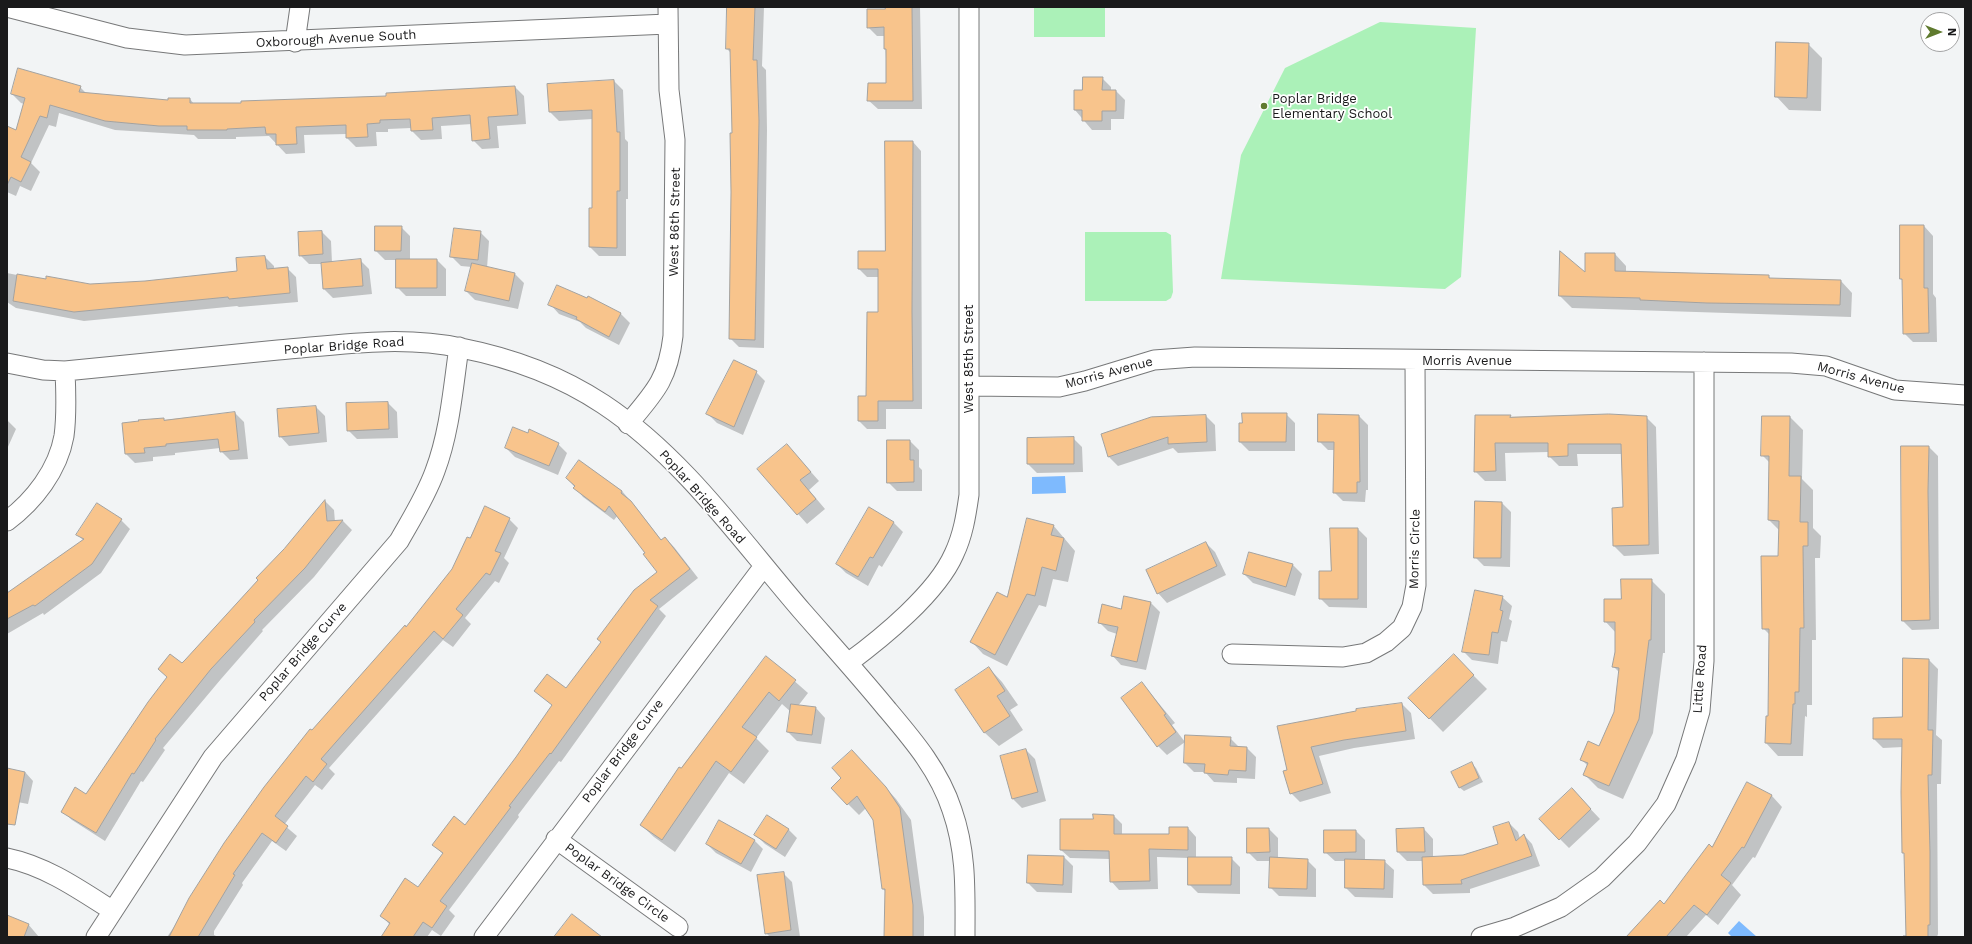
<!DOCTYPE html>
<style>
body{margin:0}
#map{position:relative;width:1972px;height:944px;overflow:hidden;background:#f2f4f5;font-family:"Work Sans",sans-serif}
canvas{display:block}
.frame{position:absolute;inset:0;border:8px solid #1a1a1b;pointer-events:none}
.north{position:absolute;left:1920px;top:12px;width:40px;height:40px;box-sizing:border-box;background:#fff;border:1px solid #a3a3a4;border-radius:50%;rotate:90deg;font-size:11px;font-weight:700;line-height:16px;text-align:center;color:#1a1a1b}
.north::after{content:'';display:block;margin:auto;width:14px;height:18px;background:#5f7a2e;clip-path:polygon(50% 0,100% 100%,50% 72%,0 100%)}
</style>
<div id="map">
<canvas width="1972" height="944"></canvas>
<div class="frame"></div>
<div class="north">N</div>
</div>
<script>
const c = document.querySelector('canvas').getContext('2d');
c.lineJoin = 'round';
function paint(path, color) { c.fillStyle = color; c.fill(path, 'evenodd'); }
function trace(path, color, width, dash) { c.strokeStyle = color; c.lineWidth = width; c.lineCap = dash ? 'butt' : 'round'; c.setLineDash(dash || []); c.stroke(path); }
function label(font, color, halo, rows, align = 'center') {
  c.font = font + ' "Work Sans",sans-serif'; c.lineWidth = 3.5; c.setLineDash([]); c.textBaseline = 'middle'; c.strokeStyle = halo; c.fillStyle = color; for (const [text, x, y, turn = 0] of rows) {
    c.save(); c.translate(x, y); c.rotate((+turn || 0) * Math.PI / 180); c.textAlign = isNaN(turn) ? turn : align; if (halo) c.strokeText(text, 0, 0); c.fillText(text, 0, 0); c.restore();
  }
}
paint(new Path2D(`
 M1034 7H1105V37H1034Z
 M1380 22 1476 28 1461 277 1445 289 1221 279 1241 155 1285 68Z
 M1085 232H1166L1171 235 1173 292 1171 298 1166 301H1085Z`), '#abf1b8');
paint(new Path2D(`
 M1065 476 1066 493 1032 494V477Z
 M1739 921 1757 937H1732L1728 933Z`), '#7ebafe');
paint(new Path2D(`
 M728 7H764L762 66 766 70 767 130 764 348 739 347 730 338 733 134 731 53 727 49Z
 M886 7H920L922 109H878L868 100 887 84 885 36H877L868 27 886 10Z
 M1808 44 1822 58 1821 111 1789 110 1776 96Z
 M1102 78 1111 87V91H1116L1125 100 1124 119H1111V130H1092L1075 110 1083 91Z
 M614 81 623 90 625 139 628 142V199H626V256H599L590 247 593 209V119L559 121 550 112 549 85Z
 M80 87 86 93 169 101V99H190L194 104H243L387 97 515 87 524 96 526 124 497 126 499 148 482 149 473 140 472 124 441 126 442 139 421 140 412 131 411 128 388 129V132H376L377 146 356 147 347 138V134L304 135 305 153 286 154 269 136 236 137V139H198L194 135 115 130 59 113 56 127 49 125 31 163 40 172 31 191 20 186 16 196 7 192V128L16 132 24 104 21 103 12 94Z
 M913 142 921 151 922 409H886V429H867L859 421 867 397 879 312V277H867L859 269 886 252Z
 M1901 226H1924L1933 236V294L1936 298 1937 342H1913L1904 333 1903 281 1901 279Z
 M401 227 410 236V260H437L446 269V296H406L397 287V260H385L376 251Z
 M322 232 331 241 332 263 360 260 369 269 372 294 333 298 324 289 322 264H309L300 255Z
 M480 232 489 241 487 268 515 274 524 283 518 309 475 300 466 291 472 267 461 266 452 257Z
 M1615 254 1626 266V272L1768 276 1771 279 1841 281 1852 293 1851 317 1572 308 1560 296 1586 274Z
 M265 257 274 266V269L287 268 296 277 298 302 239 307 237 306 84 321 16 308 7 302V273L47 281 90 285 145 282 238 271Z
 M588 297 621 314 630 323 619 345 586 328 580 322 559 314 550 304 587 299Z
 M756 372 765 381 743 435 717 423 708 414Z
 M388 403 397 412 398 438 357 439 348 430Z
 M316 407 325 416 327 442 289 446 280 436Z
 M235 413 244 422 248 459 230 460 221 451 220 448 175 453V455L153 457V461L135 463 126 454 163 419 165 421Z
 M1286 414 1295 423V451H1249L1240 442 1243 424Z
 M1206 416 1215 425 1216 451 1178 453 1173 448 1118 466 1109 457 1102 434Z
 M1359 416 1368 425V490H1366L1365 502 1343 501 1334 492 1335 450H1328L1319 441Z
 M1510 416 1512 418 1646 417 1656 427 1659 554 1624 556 1614 546 1624 508 1623 454H1577L1578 466H1559L1549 456V452L1505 453 1506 481H1485L1475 471Z
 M1790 417 1803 430 1802 479 1813 490V528L1821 536 1820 558H1815L1816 640H1812V705H1807V717L1805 716 1803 756H1778L1766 743 1769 717 1770 635 1763 628 1779 557 1780 531 1769 520 1770 463 1762 455Z
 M7 420 16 429 7 449Z
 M1073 438 1082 447 1083 472 1037 473 1028 464V439Z
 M910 441 919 450V467L922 470V491H897L888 482Z
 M558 444 567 453 558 475 515 457 506 448Z
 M1902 447H1929L1938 456 1939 629 1912 630 1903 621Z
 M795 454 819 481 809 490 825 509 807 524 758 469Z
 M580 461 622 491 639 511 662 541 665 538 674 547 698 578 659 609 666 616 561 762 559 761 518 815 519 817 449 910 455 916 441 936 432 930 427 937H382L390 925 382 916 418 888 443 854 434 845 465 826 517 758 553 706 535 691 566 689 658 572 618 515 614 520 583 497 567 478Z
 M325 501 334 510 335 522 343 521 352 530 314 577 262 630 263 631 221 679 163 748 165 750 143 782 141 781 105 841 72 820 62 811 86 795 168 678 159 669 182 664 260 580Z
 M1502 503 1511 512 1510 567 1484 566 1475 557Z
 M870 509 894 523 903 532 882 567 879 565 868 586 846 573 837 564Z
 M509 519 518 528 504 558 509 563 499 583 495 581 465 618 471 624 453 647 443 640 329 768 335 774 322 790 315 785 284 825 297 836 286 851 272 841 242 883 243 885 214 931V935L218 937H167L312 731 407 628 453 570 470 540Z
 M121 520 130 529 101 573 44 615 43 613 7 634V594L84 541 78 535Z
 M1053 525 1075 551 1068 582 1053 579 1046 607 1039 605 1007 666 983 654 972 642 1008 598Z
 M1358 529 1367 538V608L1329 607 1320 598 1332 572Z
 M1206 543 1215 552 1226 575 1167 603 1158 593Z
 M1293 565 1302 574 1295 596 1253 583 1244 574Z
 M1651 580 1665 594V653H1663L1653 733 1623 799 1598 788 1584 774 1588 766 1581 759 1599 747 1615 712 1620 673 1614 667 1616 633 1605 621 1622 600Z
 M1502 597 1512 606 1509 619 1512 621 1507 642 1501 641 1498 664 1472 660 1463 651Z
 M1151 603 1160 612 1146 670 1121 665 1112 655 1117 634 1108 631 1099 622 1122 610Z
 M767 657 808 693 798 706 816 708 825 718 821 744 797 741 788 732 791 712 782 704 756 738 769 751 744 784 729 773 675 852 654 837 641 825Z
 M1929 660 1938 669 1936 735 1942 740 1941 784H1937L1938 934 1937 937H1903V935H1907L1905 854 1903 852V747L1883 748 1874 739 1903 718Z
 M989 668 1002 682 1018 705 1010 710 1023 730 999 746 985 733 957 690Z
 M1467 669 1487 689 1443 732 1410 698Z
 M1142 683 1175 723 1172 725 1185 742 1167 755 1158 746Z
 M1402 704 1411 713 1415 739 1354 748 1319 756 1331 793 1300 802 1291 793 1279 727Z
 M1230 738 1239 747 1247 748 1256 757 1255 779 1237 778V783L1214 782 1205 772H1194L1185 763Z
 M1026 750 1035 759 1046 801 1022 808 1013 799Z
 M863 762 896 799 911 820 924 917V937H885L886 892 883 889 874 820 866 808 859 815 832 788Z
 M1472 764 1476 768 1483 782 1464 791 1459 787Z
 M7 769 25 772 33 781 28 804 7 800Z
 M1747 783 1772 796 1782 807 1755 858 1753 857 1732 885 1741 895 1718 925 1706 915 1686 937H1628L1664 905 1713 848Z
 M1581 799 1600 819 1569 848 1560 839Z
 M1114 816 1122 824V835H1170L1188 828 1196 837V858H1231L1240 867V894L1198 893 1189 884V858L1157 857 1158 889 1119 890 1111 881 1110 859 1070 858 1061 850 1094 820Z
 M1509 823 1518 832 1520 839 1524 835 1532 844 1540 866 1470 889V893L1433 894 1424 885 1423 861H1407L1398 852 1397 830 1424 829 1433 839V858L1464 856 1499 844Z
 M788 829 797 838 785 857 765 844 756 835Z
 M1269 829 1278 838V859L1307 860 1316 869V897L1279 896 1270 887V861H1257L1248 852Z
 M1356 831 1365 840V860L1384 861 1394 870 1393 898 1355 897 1346 888V861H1335L1325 852Z
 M754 840 763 849 751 872 716 853 707 844Z
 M1064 857 1073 866 1072 893 1037 892 1028 883Z
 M783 873 792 882 800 937H770L766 933Z
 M7 916 28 924 39 937H7Z`), '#0003');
const building = new Path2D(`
 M727 7H755L753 60H757L759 121 755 340 729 339 731 192 730 133H732L730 49H726Z
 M885 7H912L913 101H867L868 83H886V49H884V27L867 28V9H885Z
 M1776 42 1809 43 1807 98 1775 97Z
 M18 68 81 86 79 92 168 100V98H190V103H241V101L386 96V93L515 86 518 115 488 117 490 139 472 141 470 115 432 118 433 130 411 131 410 119 380 120V123L367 124 368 137 346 138V125L296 127 297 144 276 145V134H266L265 127 227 129V130H187V126H159L105 121 50 105 47 118 40 116 21 157 31 162 21 182 11 177 7 185V126L16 130 25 98 11 94Z
 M1083 77H1103L1102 90H1116V111H1102V121H1082V110H1074V90H1082Z
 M614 80 617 132H620V191H617V248L589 247V208H592V110L549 112 547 84Z
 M885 141H913L912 312 913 401H878V421H858V396H866L867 312H878V269H858V251H885Z
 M1900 225H1924V288H1928L1929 333 1903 334 1902 279H1900Z
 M375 226H402L401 251H375Z
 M454 228 481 231 478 260 450 257Z
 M322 231 323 254 299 256 298 232Z
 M1560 251 1585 272V253H1615V271L1769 275V278L1841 280 1840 305 1707 303 1640 300V298L1559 296Z
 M265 256 267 269 288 267 290 293 229 299 228 297 74 312 13 301 17 274 46 279V276L90 284 145 281 237 271 236 258Z
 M361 259 363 286 323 289 321 263Z
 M396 259H437V288H396Z
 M472 263 515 273 509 301 465 291Z
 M557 285 587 298 588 296 621 313 609 337 576 319 577 317 548 305Z
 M734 360 757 371 734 427 706 414Z
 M388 402 389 429 347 431 346 403Z
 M316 406 319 433 279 437 277 409Z
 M235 412 239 450 220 452 218 439 166 444V446L144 448 145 453 125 454 122 423 139 421 138 420 164 418V420Z
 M1242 413H1287L1286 442H1239V423H1242Z
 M1318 414 1359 415 1360 482H1357V493H1333L1334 442H1318Z
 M1609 414 1647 416 1649 545 1613 546 1612 508 1623 507 1621 444H1568V456L1548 457V443H1495L1496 471 1474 472 1475 415H1511L1510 417Z
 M1206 415 1207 442 1168 444V437L1108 457 1101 434 1151 417Z
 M1762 416H1790L1789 476H1801L1800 522H1808V546H1803L1804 628H1800L1799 692H1795V704H1793L1791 744 1765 743 1766 716H1768L1769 629H1762L1761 556H1778L1779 521 1768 520 1769 456H1761Z
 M513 427 528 433 529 429 559 443 549 466 505 448Z
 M1074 437V464H1027V438Z
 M887 440H910V460H914V482L887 483Z
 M787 444 811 472 800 480 816 499 797 515 757 469Z
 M1901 446H1929L1928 491 1930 620 1902 621Z
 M579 460 622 491 621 493 631 501 661 540 665 537 690 569 650 600 658 606 551 754 550 753 509 806 511 807 440 901 447 906 432 928 423 922 413 937H381L390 923 380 916 405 878 418 887 443 853 432 845 454 816 465 825 516 757 552 705 534 691 547 674 566 688 601 642 597 639 634 590 657 572 643 554 645 553 609 506 605 512 573 488 575 486 566 478Z
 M325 500 327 521 343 520 305 568 254 620 255 622 211 669 155 739 156 740 134 774 132 773 96 833 61 812 75 787 86 794 148 702 167 677 158 669 170 654 182 663 185 660 258 580 256 578 284 549Z
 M1475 501 1502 502 1501 558H1474Z
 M97 503 122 519 92 564 35 606 33 605 7 619V593L84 539 76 535Z
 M485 506 510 518 495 551 501 553 490 575 486 573 456 609 463 615 443 639 434 631 321 759 327 764 313 782 306 776 275 816 288 826 276 843 262 833 233 874 235 875 198 937H169L189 898 224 843 264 787 310 729 312 730 405 625 406 627 452 569 467 537 470 538Z
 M869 507 894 522 873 558 870 557 858 577 836 564Z
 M1027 518 1054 525 1051 535 1064 538 1056 571 1042 567 1035 596 1027 594 995 655 970 642 997 592 1007 597Z
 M1330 528H1358V599H1319V571H1331Z
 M1206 542 1217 566 1157 594 1146 570Z
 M1249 552 1293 564 1286 587 1243 574Z
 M1621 579H1652L1651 640H1649L1639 719 1609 786 1583 775 1588 763 1580 760 1588 741 1599 746 1614 712 1619 668 1612 667 1615 652V622H1604V599H1621Z
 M1475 590 1503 596 1500 610 1503 611 1498 633 1492 632 1489 655 1462 652Z
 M1124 596 1151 602 1137 662 1111 656 1118 627 1098 623 1102 604 1121 609Z
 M1454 654 1474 675 1429 719 1408 698Z
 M766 656 796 680 779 701 769 692 742 727 757 737 731 772 716 761 662 840 640 825 679 767 681 768Z
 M1903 658 1929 659 1928 730H1933L1932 775H1928L1930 852V925H1928V937H1906L1904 853H1902L1901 792 1902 739H1873V718L1902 717Z
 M989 667 1005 691 997 696 1010 716 984 733 955 690Z
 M1142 682 1166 714 1164 715 1176 732 1157 747 1121 698Z
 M1402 703 1406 731 1344 740 1311 747 1323 784 1290 794 1283 771 1287 770 1277 726 1356 711V709Z
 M791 704 816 707 812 735 787 732Z
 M1185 735 1231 737 1230 746 1247 747 1246 771 1229 770 1228 775 1204 773 1205 764 1184 763Z
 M1026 749 1038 792 1012 799 1000 756Z
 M852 750 886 787 900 808 913 905V937H884L885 889H882L873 820 857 796 847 805 831 788 841 778 832 768Z
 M1472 762 1479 778 1459 788 1451 772Z
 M7 768 25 772 15 825 7 824Z
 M1747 782 1772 795 1744 848 1742 847 1721 875 1731 883 1707 915 1694 905 1666 937H1626L1660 900 1664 904 1709 844 1712 847Z
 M1572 788 1591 809 1559 840 1539 819Z
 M1093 814 1114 815V834H1169V827H1188V850L1149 849 1150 881 1110 882 1109 851 1060 850V819H1093Z
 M767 815 789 829 776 849 754 835Z
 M719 820 755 840 741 864 706 844Z
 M1509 822 1516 841 1524 834 1532 856 1461 880 1462 884 1423 885 1422 857 1463 855 1498 844 1493 827Z
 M1247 828H1269L1270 852 1247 853Z
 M1424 828 1425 852H1397L1396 829Z
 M1324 830H1356V852L1324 853Z
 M1028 855 1064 856 1063 885 1027 883Z
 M1188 857H1232L1231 885H1188Z
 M1270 857 1308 859 1307 889 1269 888Z
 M1345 859 1385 860 1384 889 1345 888Z
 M784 872 791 930 765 934 757 875Z
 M572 914 602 937H554Z
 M7 915 29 924 24 937H7Z`);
paint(building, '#f8c48c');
trace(building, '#a3a2a0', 1);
const minor = new Path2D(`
 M7 7 127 38 185 45 668 24
 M295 42 300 7
 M7 363 43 370 65 371C136 364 207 357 278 350 339 345 401 335 461 348 512 358 559 375 603 404 683 457 740 539 802 611 830 643 859 675 886 708 913 740 939 770 952 810 967 853 965 892 965 937
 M969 386 1059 387 1085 381 1154 360 1195 357 1791 363 1826 366 1895 390 1965 395
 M628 424C655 392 668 379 673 336L675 140 669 90 668 7
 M7 521C34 501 58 470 64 436 67 414 66 392 65 371
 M1232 654 1343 657 1366 653 1386 642 1402 628 1412 607 1416 585 1415 360
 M848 663C882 638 937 593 954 554 963 535 966 516 969 495V7
 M556 839 678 927
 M7 858C46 866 80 890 113 911
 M96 937 213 757 399 541C412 518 426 496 435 471 450 431 453 388 459 347
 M484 937 764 566
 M1481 937 1515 927 1561 907 1602 878 1637 843 1666 804 1686 759 1700 711 1704 661V362`);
trace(minor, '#777879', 21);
trace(minor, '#fff', 19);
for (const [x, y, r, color] of [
 [1264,106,4,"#5f7a2e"]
]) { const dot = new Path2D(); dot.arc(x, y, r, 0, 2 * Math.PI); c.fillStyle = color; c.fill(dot); trace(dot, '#fff', 1.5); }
label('13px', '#1a1a1b', '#fff', [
 ["Oxborough Avenue South",336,39,-3],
 ["West 86th Street",675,222,-89],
 ["Poplar Bridge Road",344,346,-4],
 ["West 85th Street",969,359,-90],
 ["Morris Avenue",1467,361],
 ["Morris Avenue",1109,373,-15],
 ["Morris Avenue",1861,378,15],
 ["Poplar Bridge Road",702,497,48],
 ["Morris Circle",1415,549,-89],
 ["Poplar Bridge Curve",303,652,-49],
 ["Little Road",1700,679,-86],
 ["Poplar Bridge Curve",623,751,-53],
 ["Poplar Bridge Circle",617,883,36]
]);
label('13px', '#1a1a1b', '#fff', [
 ["Poplar Bridge",1272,99],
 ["Elementary School",1272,114]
], 'left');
</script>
